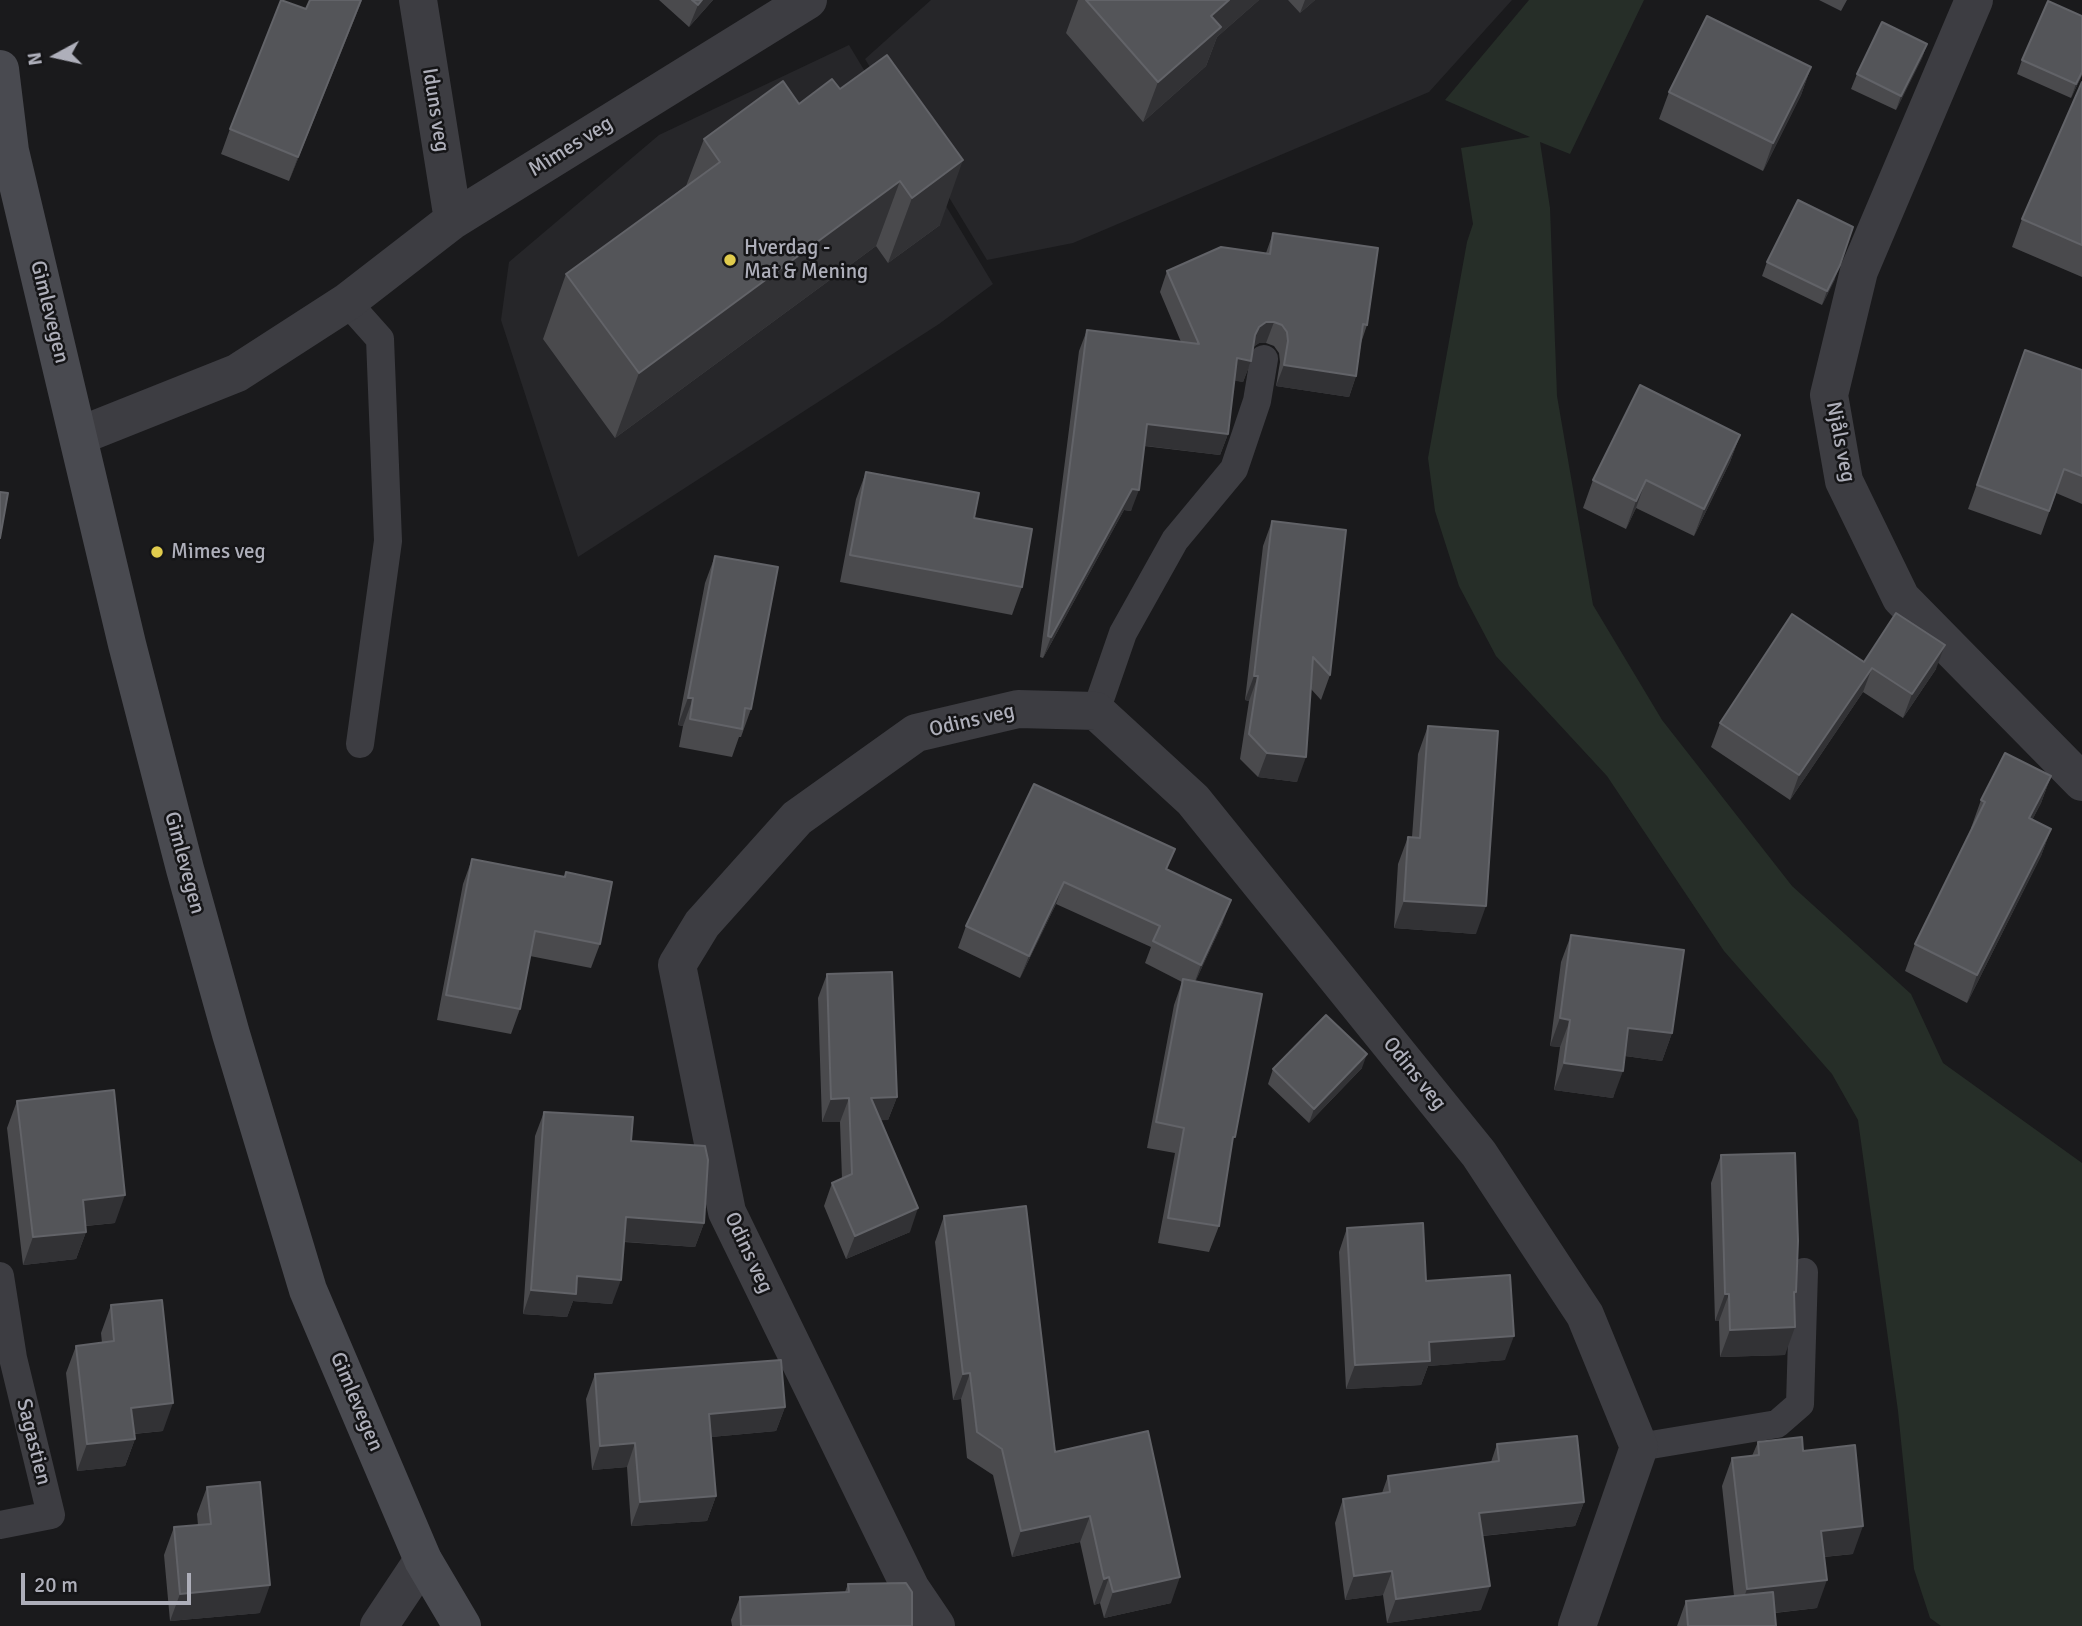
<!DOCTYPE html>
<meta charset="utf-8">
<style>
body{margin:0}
#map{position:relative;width:2082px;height:1626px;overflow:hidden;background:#1a1a1c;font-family:Signika,sans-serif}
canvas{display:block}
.north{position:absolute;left:21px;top:21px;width:70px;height:70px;-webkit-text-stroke:5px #151517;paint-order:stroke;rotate:262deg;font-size:19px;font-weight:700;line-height:28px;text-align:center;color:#aeafba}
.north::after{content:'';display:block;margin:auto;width:24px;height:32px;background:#aeafba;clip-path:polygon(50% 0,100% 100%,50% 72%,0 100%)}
.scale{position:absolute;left:21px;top:1573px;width:170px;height:32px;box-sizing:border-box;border:4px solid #aeafba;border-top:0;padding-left:9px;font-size:21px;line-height:24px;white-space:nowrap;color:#aeafba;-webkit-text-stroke:5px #151517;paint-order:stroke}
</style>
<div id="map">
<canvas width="2082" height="1626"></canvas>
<div class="north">N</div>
<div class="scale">20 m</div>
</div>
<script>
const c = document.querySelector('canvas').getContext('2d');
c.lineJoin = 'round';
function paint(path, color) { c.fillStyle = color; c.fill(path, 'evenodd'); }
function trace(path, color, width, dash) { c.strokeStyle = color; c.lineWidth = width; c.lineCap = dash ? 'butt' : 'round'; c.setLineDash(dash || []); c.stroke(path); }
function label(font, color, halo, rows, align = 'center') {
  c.font = font + ' Signika,sans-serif'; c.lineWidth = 5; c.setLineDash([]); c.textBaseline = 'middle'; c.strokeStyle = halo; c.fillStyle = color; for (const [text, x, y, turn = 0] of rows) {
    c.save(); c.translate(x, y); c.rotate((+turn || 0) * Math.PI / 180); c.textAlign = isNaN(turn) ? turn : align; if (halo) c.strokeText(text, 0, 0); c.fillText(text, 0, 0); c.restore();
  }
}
paint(new Path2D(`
 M931 0H1512L1429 92 1073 243 987 260 865 59Z
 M849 45 993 284 939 324 578 557 501 320 509 262 659 135Z`), '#262629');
paint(new Path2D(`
 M1529 0H1644L1570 154 1540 142 1550 208 1557 396 1593 605 1662 720 1792 886 1911 994 1943 1063 2082 1163V1626H1941L1930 1618 1914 1569 1898 1411 1858 1120 1832 1074 1724 951 1607 776 1496 656 1459 586 1435 511 1428 458 1467 242 1473 224 1461 148 1530 137 1445 100Z`), '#262e28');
trace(new Path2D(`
 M347 302 380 339 388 541 360 744
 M1096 711 1123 633 1175 540 1234 469 1257 401 1264 359
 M0 1276 13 1358 51 1515 0 1525
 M1639 1447 1777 1424 1800 1404 1804 1272`), '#3d3d42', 28);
trace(new Path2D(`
 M418 0 453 220
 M1974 0 1859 271 1829 395 1844 481 1901 598 2082 782
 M79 436 237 373 347 302 453 220 808 0
 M379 1626 423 1560
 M936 1626 911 1589 727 1212 677 965 702 924 797 818 916 733 1018 709 1096 711 1193 800 1479 1154 1585 1315 1639 1447 1577 1626`), '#3d3d42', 38);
trace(new Path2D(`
 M0 69 10 151 127 644 185 869 231 1034 308 1290 423 1560 462 1626`), '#494a50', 38);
paint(new Path2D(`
 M310 0H362L289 181 221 154 230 129 306 9Z
 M659 0H713L689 27Z
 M1078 0H1259L1217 37 1206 66 1143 122 1066 33Z
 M1288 0H1315L1300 13Z
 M1819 0H1847L1841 11Z
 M1927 44 1922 58 1896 110 1851 89 1857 74Z
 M2022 60 2082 75 2071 98 2017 74Z
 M1811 67 1801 95 1763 171 1659 119 1669 92Z
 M832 79 940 225 888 263 876 246 615 438 543 339 566 274 686 186 704 139 799 104Z
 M2082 82V277L2012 247 2022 219Z
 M1273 233 1367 325 1361 343 1356 376 1349 397 1276 386 1280 362 1279 353 1274 346 1266 343H1259L1253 347 1251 361 1243 382 1234 380 1228 434 1220 455 1144 446 1131 511 1124 510 1043 658 1040 657 1079 351 1087 330 1181 342 1160 292 1167 271 1266 253Z
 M1767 262 1835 279 1822 305 1762 276Z
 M2025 350 2082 370V504L2056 493 2041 535 1968 509Z
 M1740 435 1730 462 1694 536 1636 508 1626 529 1583 508 1593 480Z
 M866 472 974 518 1022 587 1012 615 840 582 856 499Z
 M1272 521 1330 675 1321 700 1311 689 1297 782 1258 777 1240 759 1249 701 1245 700 1263 546Z
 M715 556 751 709 741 737H739L732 757 679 747 683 726 678 725 705 583Z
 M1864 662 1936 669 1903 718 1863 692 1790 800 1711 747 1720 723Z
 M1428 726 1476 934 1394 928 1398 864 1408 837H1412L1418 754Z
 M2051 776 2041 803 2032 820 2051 829 2041 856 1967 1003 1905 971 1915 944 1972 828H1971L1981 800Z
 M1034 784 1168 870 1223 922 1195 982 1231 1147 1219 1226 1209 1252 1158 1243 1175 1153 1147 1148 1174 1005 1182 982 1145 963 1151 947 1056 904 1020 978 958 948 966 926Z
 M472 859 564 877 566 872 600 944 591 968 530 956 520 1009 511 1034 437 1020 463 884Z
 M1571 935 1672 1033 1662 1061 1625 1056 1613 1098 1554 1090 1560 1047 1550 1046 1561 962Z
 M827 974 897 1097 888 1120H880L910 1232 846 1259 824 1206 832 1183 842 1179 840 1122H822L818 998Z
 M1362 1068 1309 1123 1268 1084 1273 1069Z
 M17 1101 115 1223 86 1226V1232L76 1259 23 1265 7 1128Z
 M544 1112 704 1223 695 1247 624 1242 612 1304 573 1301 567 1317 523 1314 535 1136Z
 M1721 1155 1796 1292 1794 1297 1785 1355 1720 1357 1719 1321H1715L1711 1183Z
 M944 1216 1055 1452 1171 1603 1104 1618 1100 1603 1094 1605 1080 1542 1012 1557 993 1475 967 1458 961 1399 953 1400 935 1242Z
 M1347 1228 1505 1360 1428 1366 1421 1385 1346 1389 1339 1252Z
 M111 1305 163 1431 134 1434 135 1439 125 1466 77 1471 66 1373 76 1346 102 1343 101 1333Z
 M595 1374 785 1407 776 1431 711 1437 716 1496 707 1521 631 1526 627 1467 592 1470 586 1399Z
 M1758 1442 1803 1451 1853 1554 1824 1557 1817 1608 1775 1613 1776 1626H1677L1686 1601 1734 1596 1722 1486 1732 1458 1752 1456Z
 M1497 1444 1584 1502 1575 1526 1483 1536 1481 1610 1387 1623 1383 1595 1345 1600 1335 1523 1343 1499 1382 1493 1388 1476 1491 1462Z
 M207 1487 260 1613 170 1621 164 1555 174 1527 198 1525 197 1514Z
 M848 1584 912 1626H732L731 1620 740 1597 845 1592Z`), '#4a4a4d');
paint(new Path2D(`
 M361 0H362L289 181 298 157Z
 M702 0H713L689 27 698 5Z
 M1229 0H1259L1217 37 1206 66 1143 122 1158 82 1211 16Z
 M1305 0H1315L1300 13Z
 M1927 44 1922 58 1896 110 1901 96Z
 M1811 67 1801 95 1763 171 1773 143Z
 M2082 72V75L2071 98 2076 84Z
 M963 160 940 225 888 263 912 198Z
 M900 181 876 246 615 438 639 373Z
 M1840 265 1835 279 1822 305 1827 291Z
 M1266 322H1274L1266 343H1259L1252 348 1255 335 1259 327Z
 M1237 358 1251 361 1243 382 1229 380Z
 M1284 365 1356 376 1349 397 1276 386Z
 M1147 424 1228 434 1220 455 1139 445Z
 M1740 435 1730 462 1694 536 1704 509Z
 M1646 480 1636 508 1626 529 1636 501Z
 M1132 489 1139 490 1131 511 1124 510 1043 658 1051 637Z
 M1945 645 1936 669 1903 718 1912 694Z
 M1872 668 1863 692 1790 800 1799 775Z
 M1254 676H1258L1249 701 1245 700Z
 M688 698H693L683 726 678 725Z
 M1267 753 1306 757 1297 782 1258 777Z
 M2051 776 2041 803 2019 846 2029 818Z
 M2051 829 2041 856 1967 1003 1977 975Z
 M1064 882 1056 904 1020 978 1029 956Z
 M1231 900 1223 922 1193 987 1201 965Z
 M1404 901 1486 906 1476 934 1394 928Z
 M1560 1018 1570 1020 1560 1047 1550 1046Z
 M1628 1028 1672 1033 1662 1061 1618 1055Z
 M1367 1054 1362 1068 1309 1123 1314 1109Z
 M1564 1063 1623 1071 1613 1098 1554 1090Z
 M897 1097 888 1120 862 1121 871 1098Z
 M849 1098 840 1122H822L831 1099Z
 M125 1195 115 1223 73 1227 83 1200Z
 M918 1208 910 1232 846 1259 855 1236Z
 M626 1217 704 1223 695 1247 617 1241Z
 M86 1232 76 1259 23 1265 33 1237Z
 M577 1276 621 1280 612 1304 573 1301 567 1317 523 1314 531 1290Z
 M1725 1294H1729L1719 1321H1715Z
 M1795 1327 1785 1355 1720 1357 1730 1330Z
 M1514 1336 1505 1360 1428 1366 1421 1385 1346 1389 1355 1365 1429 1342Z
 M970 1373 961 1399 953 1400 963 1374Z
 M173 1403 163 1431 121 1435 131 1408Z
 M785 1407 776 1431 700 1438 709 1414Z
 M135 1439 125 1466 77 1471 87 1444Z
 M635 1443 627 1467 592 1470 600 1446Z
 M716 1496 707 1521 631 1526 640 1502Z
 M1584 1502 1575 1526 1471 1537 1479 1513Z
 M1090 1516 1080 1542 1012 1557 1021 1531Z
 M1863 1526 1853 1554 1811 1558 1821 1531Z
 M1392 1571 1383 1595 1345 1600 1354 1576Z
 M1109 1577 1100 1603 1094 1605 1104 1579Z
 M1180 1577 1171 1603 1104 1618 1113 1592Z
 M1827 1580 1817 1608 1737 1617 1747 1589Z
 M270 1585 260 1613 170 1621 180 1594Z
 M1490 1586 1481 1610 1387 1623 1396 1599Z`), '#323235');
const building = new Path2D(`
 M281 0 306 9 310 0H361L298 157 230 129Z
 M692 0H702L698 5Z
 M1086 0H1229L1211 16 1221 27 1158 82Z
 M2048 1 2082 16V72L2076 84 2022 60Z
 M1707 16 1811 67 1773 143 1669 92Z
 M1882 22 1927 44 1901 96 1857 74Z
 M887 55 963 160 912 198 900 181 639 373 566 274 720 162 704 139 783 81 799 104 832 79 840 89Z
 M2082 82V245L2022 219Z
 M1798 200 1853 227 1840 265 1827 291 1767 262Z
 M1273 233 1378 248 1367 325 1363 324 1356 376 1284 365 1288 341 1287 332 1282 325 1274 322H1266L1259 327 1255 335 1251 361 1237 358 1228 434 1147 424 1139 490 1132 489 1051 637 1048 636 1087 330 1199 344 1167 271 1221 247 1270 254Z
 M2025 350 2082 370V476L2064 469 2049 511 1977 485Z
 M1640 385 1740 435 1704 509 1646 480 1636 501 1593 480Z
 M866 472 979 493 974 518 1032 529 1022 587 850 555Z
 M0 492 8 493 0 538Z
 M1272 521 1346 530 1330 675 1313 657 1306 757 1267 753 1249 734 1258 676H1254Z
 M715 556 778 567 751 709 745 708 742 729 690 719 693 698H688Z
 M1896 613 1945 645 1912 694 1872 668 1799 775 1720 723 1792 614 1864 662Z
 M1428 726 1498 731 1486 906 1404 901 1408 837 1420 838Z
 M2005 753 2051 776 2029 818 2051 829 1977 975 1915 944 1985 802 1981 800Z
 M1034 784 1175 849 1166 869 1231 900 1201 965 1153 941 1160 926 1064 882 1029 956 966 926Z
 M472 859 565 877 566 872 612 882 600 944 535 931 520 1009 446 995Z
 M1571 935 1684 950 1672 1033 1628 1028 1623 1071 1564 1063 1570 1020 1560 1018Z
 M892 972 897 1097 871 1098 918 1208 855 1236 832 1183 852 1174 849 1098 831 1099 827 974Z
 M1183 979 1262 994 1235 1137H1233L1219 1226 1168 1218 1184 1128 1156 1122Z
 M1326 1015 1367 1054 1314 1109 1273 1069Z
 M114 1090 125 1195 83 1200 86 1232 33 1237 17 1101Z
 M544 1112 633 1117 631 1141 705 1146 708 1160 704 1223 626 1217 621 1280 577 1276 576 1294 531 1290Z
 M1795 1153 1798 1241 1796 1292H1794L1795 1327 1730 1330 1729 1294H1725L1721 1155Z
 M1026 1206 1055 1452 1148 1431 1180 1577 1113 1592 1109 1577 1104 1579 1090 1516 1021 1531 1002 1449 977 1432 970 1373 963 1374 944 1216Z
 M1423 1223 1426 1281 1510 1275 1514 1336 1429 1342 1430 1361 1355 1365 1347 1228Z
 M162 1300 173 1403 131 1408 135 1439 87 1444 76 1346 114 1341 111 1305Z
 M781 1360 785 1407 709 1414 716 1496 640 1502 635 1443 600 1446 595 1374Z
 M1577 1436 1584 1502 1479 1513 1490 1586 1396 1599 1392 1571 1354 1576 1343 1499 1390 1492 1388 1476 1499 1461 1497 1444Z
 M1802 1437 1803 1451 1855 1445 1863 1526 1821 1531 1827 1580 1747 1589 1732 1458 1759 1455 1758 1442Z
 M260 1482 270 1585 180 1594 174 1527 211 1524 207 1487Z
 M906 1583 912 1592V1626H741L740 1597 849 1592 848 1584Z
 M1773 1592 1776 1626H1688L1686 1601Z`);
paint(building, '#545559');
trace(building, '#626368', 2);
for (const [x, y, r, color] of [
 [730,260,7,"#e1cc4d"],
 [157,552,7,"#e1cc4d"]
]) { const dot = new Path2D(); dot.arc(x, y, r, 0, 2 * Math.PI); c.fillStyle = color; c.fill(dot); trace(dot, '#151517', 2.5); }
label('21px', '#aeafba', '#151517', [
 ["Iduns veg",435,110,81],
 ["Mimes veg",571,147,-32],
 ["Gimlevegen",49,312,76],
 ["Njåls veg",1840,442,79],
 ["Odins veg",972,721,-13],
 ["Gimlevegen",184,863,75],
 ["Odins veg",1414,1074,51],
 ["Odins veg",748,1253,65],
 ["Gimlevegen",356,1402,67],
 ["Sagastien",33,1442,76]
]);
label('21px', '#aeafba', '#151517', [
 ["Hverdag -",744,248],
 ["Mat & Mening",744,272],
 ["Mimes veg",171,552]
], 'left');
</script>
